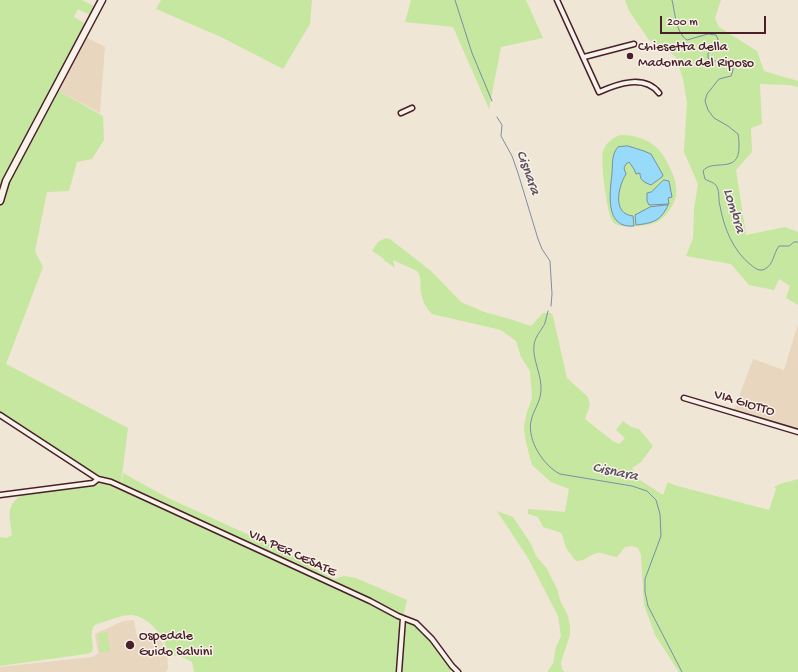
<!DOCTYPE html>
<style>
body{margin:0}
#map{position:relative;width:798px;height:672px;overflow:hidden;background:#f0e6d5;font-family:"Gochi Hand",sans-serif}
canvas{display:block}
.scale{position:absolute;left:660px;top:16px;width:106px;height:18px;box-sizing:border-box;border:2px solid #4a1f2b;border-top:0;padding-left:5px;font-size:12px;line-height:14px;white-space:nowrap;color:#4a1f2b;-webkit-text-stroke:3px #f7f3e8;paint-order:stroke}
</style>
<div id="map">
<canvas width="798" height="672"></canvas>
<div class="scale">200 m</div>
</div>
<script>
const c = document.querySelector('canvas').getContext('2d');
c.lineJoin = 'round';
function paint(path, color) { c.fillStyle = color; c.fill(path, 'evenodd'); }
function trace(path, color, width, dash) { c.strokeStyle = color; c.lineWidth = width; c.lineCap = dash ? 'butt' : 'round'; c.setLineDash(dash || []); c.stroke(path); }
function label(font, color, halo, rows, align = 'center') {
  c.font = font + ' "Gochi Hand",sans-serif'; c.lineWidth = 3; c.setLineDash([]); c.textBaseline = 'middle'; c.strokeStyle = halo; c.fillStyle = color; for (const [text, x, y, turn = 0] of rows) {
    c.save(); c.translate(x, y); c.rotate((+turn || 0) * Math.PI / 180); c.textAlign = isNaN(turn) ? turn : align; if (halo) c.strokeText(text, 0, 0); c.fillText(text, 0, 0); c.restore();
  }
}
paint(new Path2D(`
 M86 37 105 47 100 113 57 90Z
 M798 324V429L734 410 753 359 784 370Z
 M134 620 137 637 158 634 167 654 168 668 166 672H0V667L92 657 96 655 98 653 95 634 123 621Z`), '#e8d6be');
paint(new Path2D(`
 M0 0H82L94 6 90 15 78 9 74 17 86 24 53 88 103 116 104 140 92 159 77 162 69 191 47 192 35 251 43 267 6 364 128 428 121 483 99 476 0 412Z
 M161 0H312L310 24 283 69 221 37 156 9Z
 M411 0H526L543 38 501 47 489 109 453 27 405 22Z
 M625 0H721L715 18 719 27 757 51 764 71 798 81V87L789 85 760 84 762 124 751 128 752 152 736 170 746 235 785 227 798 232V305L786 298 790 286 779 279 774 290 749 285 731 264 686 256 693 238 694 209 698 184 684 152 687 103 683 79 676 57 662 47 649 40 629 11Z
 M620 135C633 135 646 138 656 147 661 151 664 157 667 162 676 179 682 195 668 212 665 216 661 220 657 222 648 226 620 230 613 222 607 216 600 159 603 151 606 143 612 138 620 135Z
 M386 238 390 239 431 271 461 302 484 312 510 319 531 326 543 313H551L553 316 567 378 588 397 590 405 585 419 614 442 619 444 625 438 616 430 623 421 631 427 639 429 653 446 641 462 632 468 640 480 663 495 668 482 674 485 769 510 776 489 774 487 780 484 798 479V672H679L655 635 644 605 641 555 638 548 632 546 625 547 617 557C610 557 603 552 597 553 589 555 584 562 576 561L566 548 562 534 559 532 543 527 538 517 528 514V509L565 512 569 489 551 482 532 465 531 462 525 438 524 426 527 412 532 398 530 371 521 357 516 341 501 330 432 314C426 308 423 302 421 293 420 286 422 277 417 271L393 260 395 268 384 260 383 258 372 251 378 242Z
 M123 473 168 498 280 549 334 579 344 576 356 578 407 600 403 617 416 623 452 666 450 672H194L192 662 180 656 167 655C168 638 148 616 131 615 124 615 114 618 107 621 104 622 98 623 95 625 88 632 95 644 92 652L86 654 0 666V537L7 538 12 535C10 518 5 506 21 495L90 486 96 485 99 481 121 489Z
 M497 511 513 517 531 544 536 556 547 569 557 589 560 600 568 616 570 626V635L561 662 562 669 565 672H548V670L553 664 556 647 561 636 558 616 528 558Z
 M107 632 110 651 100 652 98 633Z`), '#c6e79f');
const water = new Path2D(`
 M628 146 644 151 651 154 663 175 662 177 651 185C644 182 640 181 640 173L636 174 634 169 629 162 626 164 624 168 626 174C618 187 612 214 633 216L634 226C604 229 610 192 612 173 613 163 611 155 618 147Z
 M664 180 669 181 672 197 668 198 669 204 649 205 647 201V193L651 192Z
 M668 205C661 221 653 223 636 225L635 215 650 207Z`);
paint(water, '#97daf9');
trace(water, '#788fa7', 1);
trace(new Path2D(`
 M455 0 472 53 492 101
 M672 0C675 12 676 34 687 40L708 34 716 35 718 39 717 48 708 53V58L713 61H729C735 64 733 71 731 76L719 79 707 94 705 101 708 110 714 118 728 126 738 134C739 139 739 143 739 147 739 175 712 158 703 171L705 179C709 182 715 182 717 187 720 193 718 200 720 206 724 228 733 251 751 265 755 268 759 272 765 269 774 264 773 254 779 246H789L794 242H798
 M497 117 502 125 501 136 512 156 518 173 538 239 542 249 550 261 552 294 551 306
 M548 311C547 315 546 319 545 323 542 330 535 336 534 345 532 359 542 375 541 390 541 401 533 411 531 421 527 441 544 466 560 474L632 486 647 491 656 500 660 514 661 536 645 579V592L648 606 682 672`), '#788fa7', 1);
const street = new Path2D(`
 M557 0 599 92C617 84 644 74 659 93
 M584 57 634 44
 M401 113 412 108
 M684 398 798 432
 M0 415 98 479 111 482 370 601 398 616 416 623 432 639 452 666 458 672
 M0 495 93 483 98 479
 M399 672 403 618`);
const secondary = new Path2D(`
 M0 201 6 181 102 0`);
trace(street, '#4a1f2b', 7);
trace(secondary, '#4a1f2b', 9);
trace(street, '#f7f3e8', 4);
trace(secondary, '#f7f3e8', 6);
for (const [x, y, r, color] of [
 [630,56,4,"#4a1f2b"],
 [130,645,5,"#4a1f2b"]
]) { const dot = new Path2D(); dot.arc(x, y, r, 0, 2 * Math.PI); c.fillStyle = color; c.fill(dot); trace(dot, '#f7f3e8', 1.5); }
label('14px', '#4a1f2b', '#f7f3e8', [
 ["Chiesetta della",638,48],
 ["Madonna del Riposo",638,64],
 ["Ospedale",139,637],
 ["Guido Salvini",139,653]
], 'left');
label('14px', '#4a1f2b', '#f7f3e8', [
 ["VIA GIOTTO",744,404,17],
 ["VIA PER CESATE",292,554,25]
]);
label('italic 15px', '#5d4e5e', '#f7f3e8', [
 ["Cisnara",527,173,70],
 ["Lombra",733,211,73],
 ["Cisnara",615,473,12]
]);
</script>
